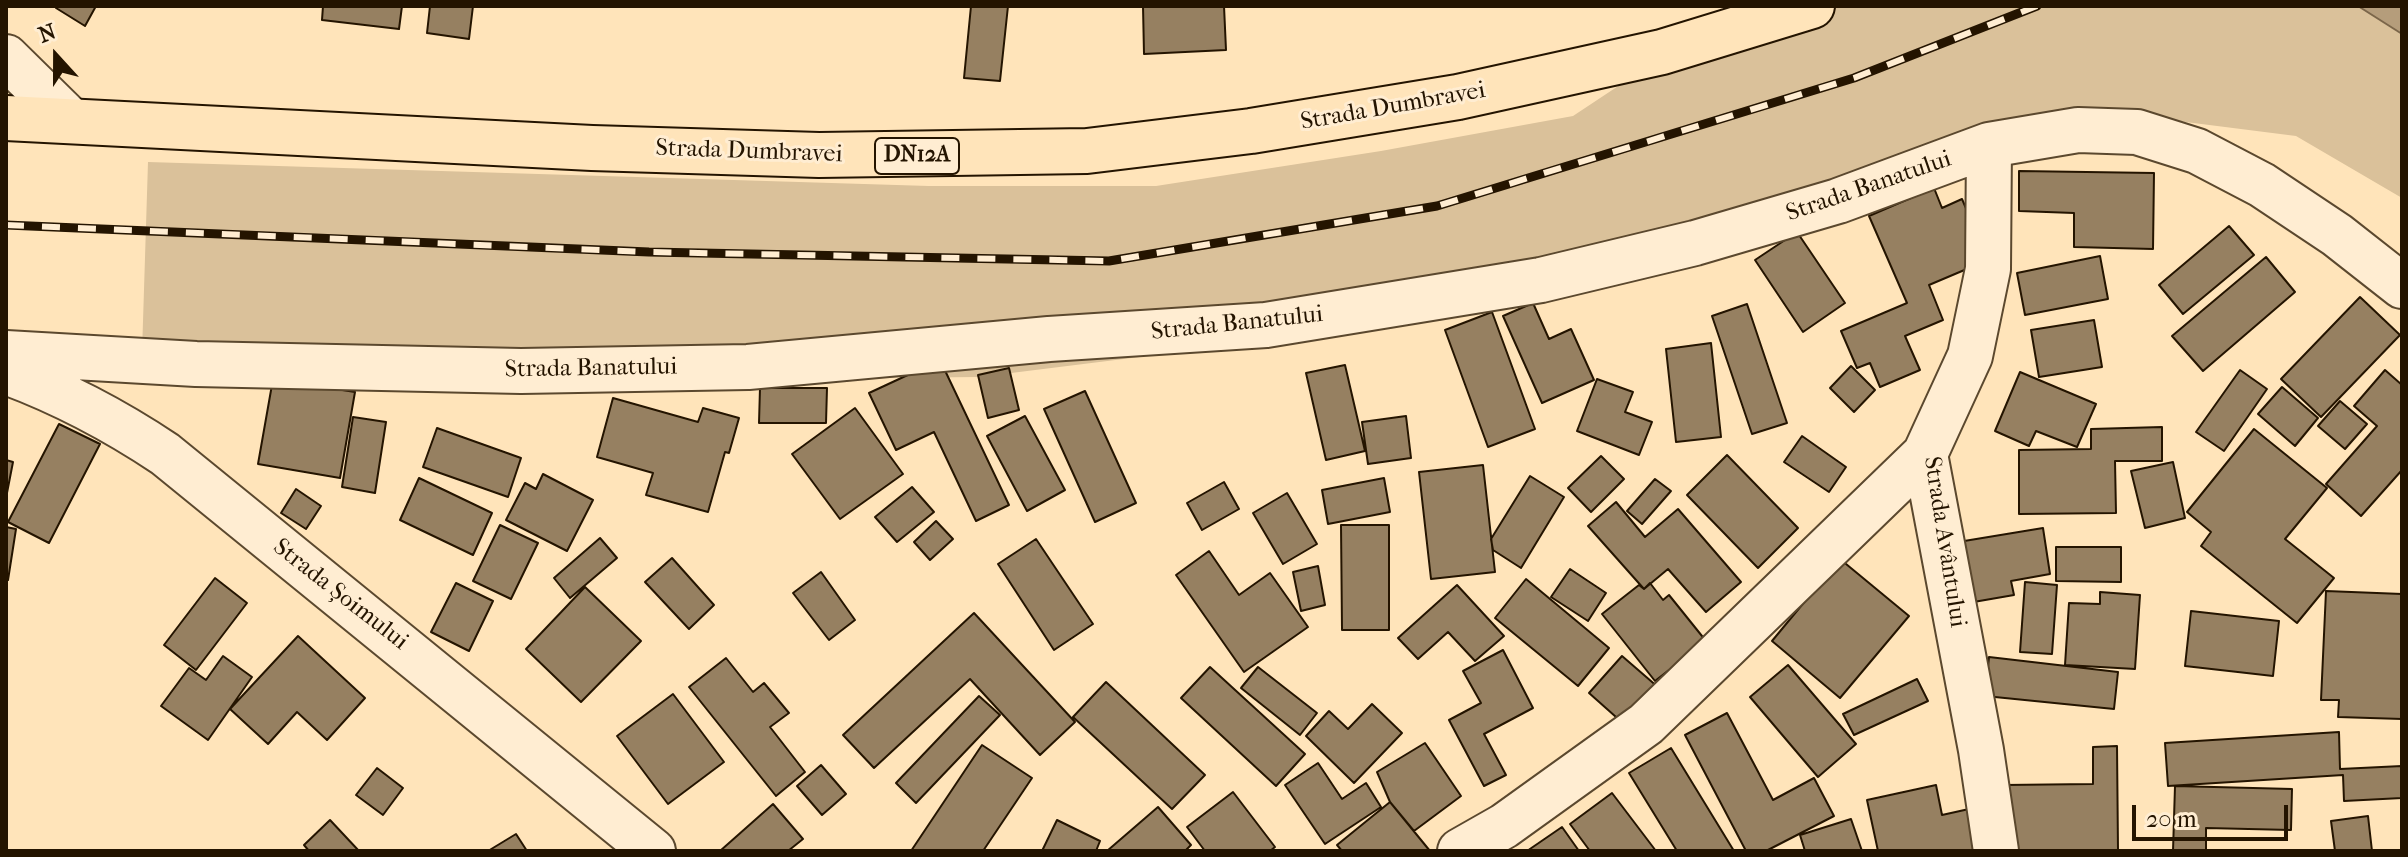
<!DOCTYPE html>
<meta charset="utf-8">
<style>
body{margin:0}
#map{position:relative;width:2408px;height:857px;overflow:hidden;background:#ffe4ba;font-family:"IM FELL French Canon",serif}
canvas{display:block}
.frame{position:absolute;inset:0;border:8px solid #241400;pointer-events:none}
.north{position:absolute;left:16px;top:16px;width:80px;height:80px;-webkit-text-stroke:6px #ffedd2;paint-order:stroke;rotate:339deg;font-size:22px;font-weight:700;line-height:32px;text-align:center;color:#241400}
.north::after{content:'';display:block;margin:auto;width:28px;height:36px;background:#241400;clip-path:polygon(50% 0,100% 100%,50% 72%,0 100%)}
.scale{position:absolute;left:2132px;top:805px;width:156px;height:36px;box-sizing:border-box;border:4px solid #241400;border-top:0;padding-left:10px;font-size:24px;line-height:28px;white-space:nowrap;color:#241400;-webkit-text-stroke:6px #ffedd2;paint-order:stroke}
</style>
<div id="map">
<canvas width="2408" height="857"></canvas>
<div class="frame"></div>
<div class="north">N</div>
<div class="scale">20 m</div>
</div>
<script>
const c = document.querySelector('canvas').getContext('2d');
c.lineJoin = 'round';
function paint(path, color) { c.fillStyle = color; c.fill(path, 'evenodd'); }
function trace(path, color, width, dash) { c.strokeStyle = color; c.lineWidth = width; c.lineCap = dash ? 'butt' : 'round'; c.setLineDash(dash || []); c.stroke(path); }
function label(font, color, halo, rows, align = 'center') {
  c.font = font + ' "IM FELL French Canon",serif'; c.lineWidth = 6; c.setLineDash([]); c.textBaseline = 'middle'; c.strokeStyle = halo; c.fillStyle = color; for (const [text, x, y, turn = 0] of rows) {
    c.save(); c.translate(x, y); c.rotate((+turn || 0) * Math.PI / 180); c.textAlign = isNaN(turn) ? turn : align; if (halo) c.strokeText(text, 0, 0); c.fillText(text, 0, 0); c.restore();
  }
}
paint(new Path2D(`
 M1739 6H2358L2402 35V198L2296 136 2099 111 1252 343 979 377 141 385 148 162 929 186H1156L1381 151 1573 116Z`), '#dac19a');
const water = new Path2D(`
 M2358 6H2402V35V34Z`);
paint(water, '#b59d7b');
trace(water, '#7b664a', 2);
const building = new Path2D(`
 M58 6H96L85 26 56 8Z
 M323 6H402L399 29 322 20Z
 M430 6H473L469 39 427 33Z
 M971 6H1008L1000 81 964 78Z
 M1143 6H1224L1226 50 1144 54Z
 M2019 171 2154 173 2153 249 2074 247V213L2019 211Z
 M1934 188 1942 208 1962 199 1988 260 1929 285 1943 320 1905 336 1920 370 1880 387 1870 363 1857 368 1841 331 1907 303 1869 216Z
 M2229 226 2254 255 2183 314 2159 285Z
 M1797 232 1845 303 1803 332 1755 260Z
 M2100 256 2108 299 2025 315 2017 273Z
 M2266 257 2295 292 2203 371 2172 336Z
 M2360 297 2400 335 2321 417 2281 379Z
 M1533 303 1549 339 1571 329 1594 380 1542 403 1503 316Z
 M1747 304 1787 423 1752 434 1712 316Z
 M1492 312 1535 429 1488 447 1445 330Z
 M2094 320 2102 367 2039 377 2031 330Z
 M1711 343 1721 437 1676 442 1666 349Z
 M940 360 1009 505 976 521 934 432 896 450 869 393Z
 M1345 365 1365 451 1326 460 1306 373Z
 M1851 366 1875 390 1854 412 1830 388Z
 M1009 368 1019 410 988 418 978 375Z
 M2240 370 2267 389 2224 451 2196 432Z
 M2385 370 2402 385V470L2361 516 2326 484 2377 426 2354 406Z
 M2020 372 2096 404 2077 447 2036 431 2029 446 1995 431Z
 M273 379 355 392 340 478 258 464Z
 M1597 379 1633 392 1625 412 1652 422 1639 455 1577 431Z
 M2282 387 2318 418 2295 446 2258 414Z
 M760 388H827L826 423H759Z
 M1085 391 1136 503 1095 522 1044 409Z
 M613 398 698 422 703 408 739 418 729 453 725 452 708 512 646 495 653 473 597 457Z
 M2340 401 2367 424 2345 449 2318 426Z
 M855 408 903 474 840 519 792 454Z
 M1025 416 1065 490 1027 511 987 436Z
 M1406 416 1411 458 1368 464 1362 422Z
 M353 417 386 422 375 493 342 487Z
 M59 424 100 444 49 543 8 522Z
 M2162 427V461H2115L2116 513 2019 514V450L2091 449V429Z
 M437 428 521 458 508 497 423 467Z
 M2254 429 2327 488 2285 539 2334 578 2297 623 2201 546 2211 532 2187 512Z
 M1802 436 1846 467 1829 492 1784 462Z
 M1727 455 1798 528 1758 568 1687 495Z
 M1601 456 1624 479 1591 512 1568 488Z
 M6 460 13 462 6 498Z
 M2173 462 2185 518 2145 528 2131 471Z
 M1483 465 1495 572 1431 579 1419 472Z
 M543 474 593 500 567 551 506 520 525 483 536 489Z
 M1530 476 1564 497 1521 568 1493 550 1491 539Z
 M419 478 492 513 473 555 400 520Z
 M1384 478 1390 512 1328 524 1322 490Z
 M1655 479 1671 491 1642 524 1627 511Z
 M1224 482 1239 509 1202 530 1187 503Z
 M912 487 934 512 897 542 875 517Z
 M296 489 321 506 306 529 281 513Z
 M1287 493 1317 544 1283 564 1253 513Z
 M1616 502 1645 537 1678 509 1741 582 1706 612 1668 569 1644 589 1588 526Z
 M936 521 953 539 930 560 914 542Z
 M500 525 538 543 511 599 473 581Z
 M1341 525H1389V630H1342Z
 M6 527 16 529 8 580H6Z
 M2043 528 2050 574 2011 581 2014 595 1962 604 1952 543Z
 M600 538 617 558 570 598 554 578Z
 M1036 539 1093 624 1054 650 998 564Z
 M2056 547H2121V582L2056 581Z
 M1209 551 1239 595 1270 573 1308 627 1244 672 1176 575Z
 M672 558 714 605 689 629 645 582Z
 M1840 559 1909 616 1840 698 1772 641Z
 M1318 566 1325 605 1301 611 1293 572Z
 M1570 569 1606 593 1588 621 1551 597Z
 M821 572 855 620 829 640 793 593Z
 M215 578 247 603 196 670 164 645Z
 M1526 579 1609 648 1578 686 1495 618Z
 M2025 582 2057 585 2052 654 2020 652Z
 M456 583 493 601 469 651 431 632Z
 M1650 583 1663 600 1669 595 1706 641 1655 681 1602 614 1639 585 1644 589Z
 M1457 585 1504 636 1475 661 1448 632 1418 659 1398 638Z
 M585 587 641 641 581 702 526 649Z
 M2326 591 2402 594V719L2338 717 2339 700H2321Z
 M2100 592 2140 595 2135 669 2065 665 2069 603 2100 604Z
 M2191 611 2279 621 2273 676 2185 666Z
 M974 613 1075 722 1040 755 970 679 874 768 843 735Z
 M298 636 365 698 327 740 297 712 268 744 230 709Z
 M1503 650 1533 708 1484 734 1506 775 1484 786 1449 720 1481 703 1463 671Z
 M223 656 252 677 208 740 161 706 189 668 206 680Z
 M1622 656 1659 688 1625 725 1589 693Z
 M1989 657 2118 672 2114 709 1985 696Z
 M726 658 753 692 764 683 789 713 770 727 805 772 776 796 689 687Z
 M1788 665 1856 744 1818 777 1750 697Z
 M1210 667 1305 754 1276 786 1181 698Z
 M1258 667 1317 713 1300 735 1241 688Z
 M1917 679 1928 701 1854 735 1843 714Z
 M1106 682 1205 775 1172 809 1073 717Z
 M673 694 724 762 668 804 617 736Z
 M979 696 1000 715 916 803 896 783Z
 M1372 704 1402 733 1354 783 1306 736 1329 711 1348 729Z
 M1727 713 1773 800 1814 778 1834 816 1766 851H1746L1685 735Z
 M2339 732 2340 769 2402 766V798L2344 801 2343 775 2168 786 2165 743Z
 M1425 743 1461 796 1414 831 1390 802 1377 772Z
 M982 745 1032 778 983 851H911Z
 M2117 746 2118 851H2004V785L2093 784V747Z
 M1671 748 1734 851H1677L1629 773Z
 M1318 763 1342 799 1366 783 1381 807 1325 844 1285 785Z
 M821 765 846 794 822 815 797 786Z
 M377 768 403 788 383 815 356 795Z
 M1936 785 1942 815 1969 809 1978 851H1878L1867 800Z
 M2175 786 2292 789 2291 830 2206 828V851H2173Z
 M1233 792 1275 847 1270 851H1205L1187 827Z
 M1612 793 1656 851H1590L1570 824Z
 M1390 802 1430 851H1342L1337 845Z
 M773 804 803 839 788 851H720Z
 M1158 807 1191 845 1185 851H1107Z
 M2368 816 2372 851H2335L2331 821Z
 M1851 819 1862 851H1805L1800 835Z
 M330 820 359 851H309L304 845Z
 M1057 820 1100 841 1096 851H1042Z
 M1562 827 1579 851H1527Z
 M516 834 527 851H488Z`);
paint(building, '#968061');
trace(building, '#241400', 2);
const minor = new Path2D(`
 M6 57 71 121
 M1989 145 1988 269 1970 356 1925 454 1981 750 1996 851
 M6 353 196 364 521 371 748 367 1049 339 1266 325 1541 280 1695 243 1838 201 1989 145 2078 130 2137 132 2197 151 2262 185 2337 235 2402 286
 M6 372C63 393 114 420 165 454L653 851
 M1460 851 1504 826 1646 724 1925 454`);
const major = new Path2D(`
 M6 118 592 148 819 155 1087 151 1251 131 1458 97 1662 52 1812 6`);
trace(minor, '#5b482e', 48);
trace(major, '#241400', 48);
trace(minor, '#ffedd2', 44);
trace(major, '#ffe4ba', 44);
const rail = new Path2D(`
 M6 225 649 252 1109 261 1437 206 1854 78 2037 6`);
trace(rail, '#241400', 9);
trace(rail, '#ffedd2', 6, [18]);
for (const [x, y, w] of [
 [917,156,84]
]) { const box = new Path2D(); box.roundRect(x - w / 2, y - 18, w, 36, 6); c.fillStyle = '#ffedd2'; c.fill(box); trace(box, '#241400', 2); }
label('bold 22px', '#241400', null, [
 ["DN12A",917,156]
]);
label('24px', '#241400', '#ffedd2', [
 ["Strada Dumbravei",1393,107,-10],
 ["Strada Dumbravei",749,152,2],
 ["Strada Banatului",1869,187,-19],
 ["Strada Banatului",1237,324,-6],
 ["Strada Banatului",591,369,-1],
 ["Strada Avântului",1944,542,81],
 ["Strada Șoimului",340,595,38]
]);
</script>
